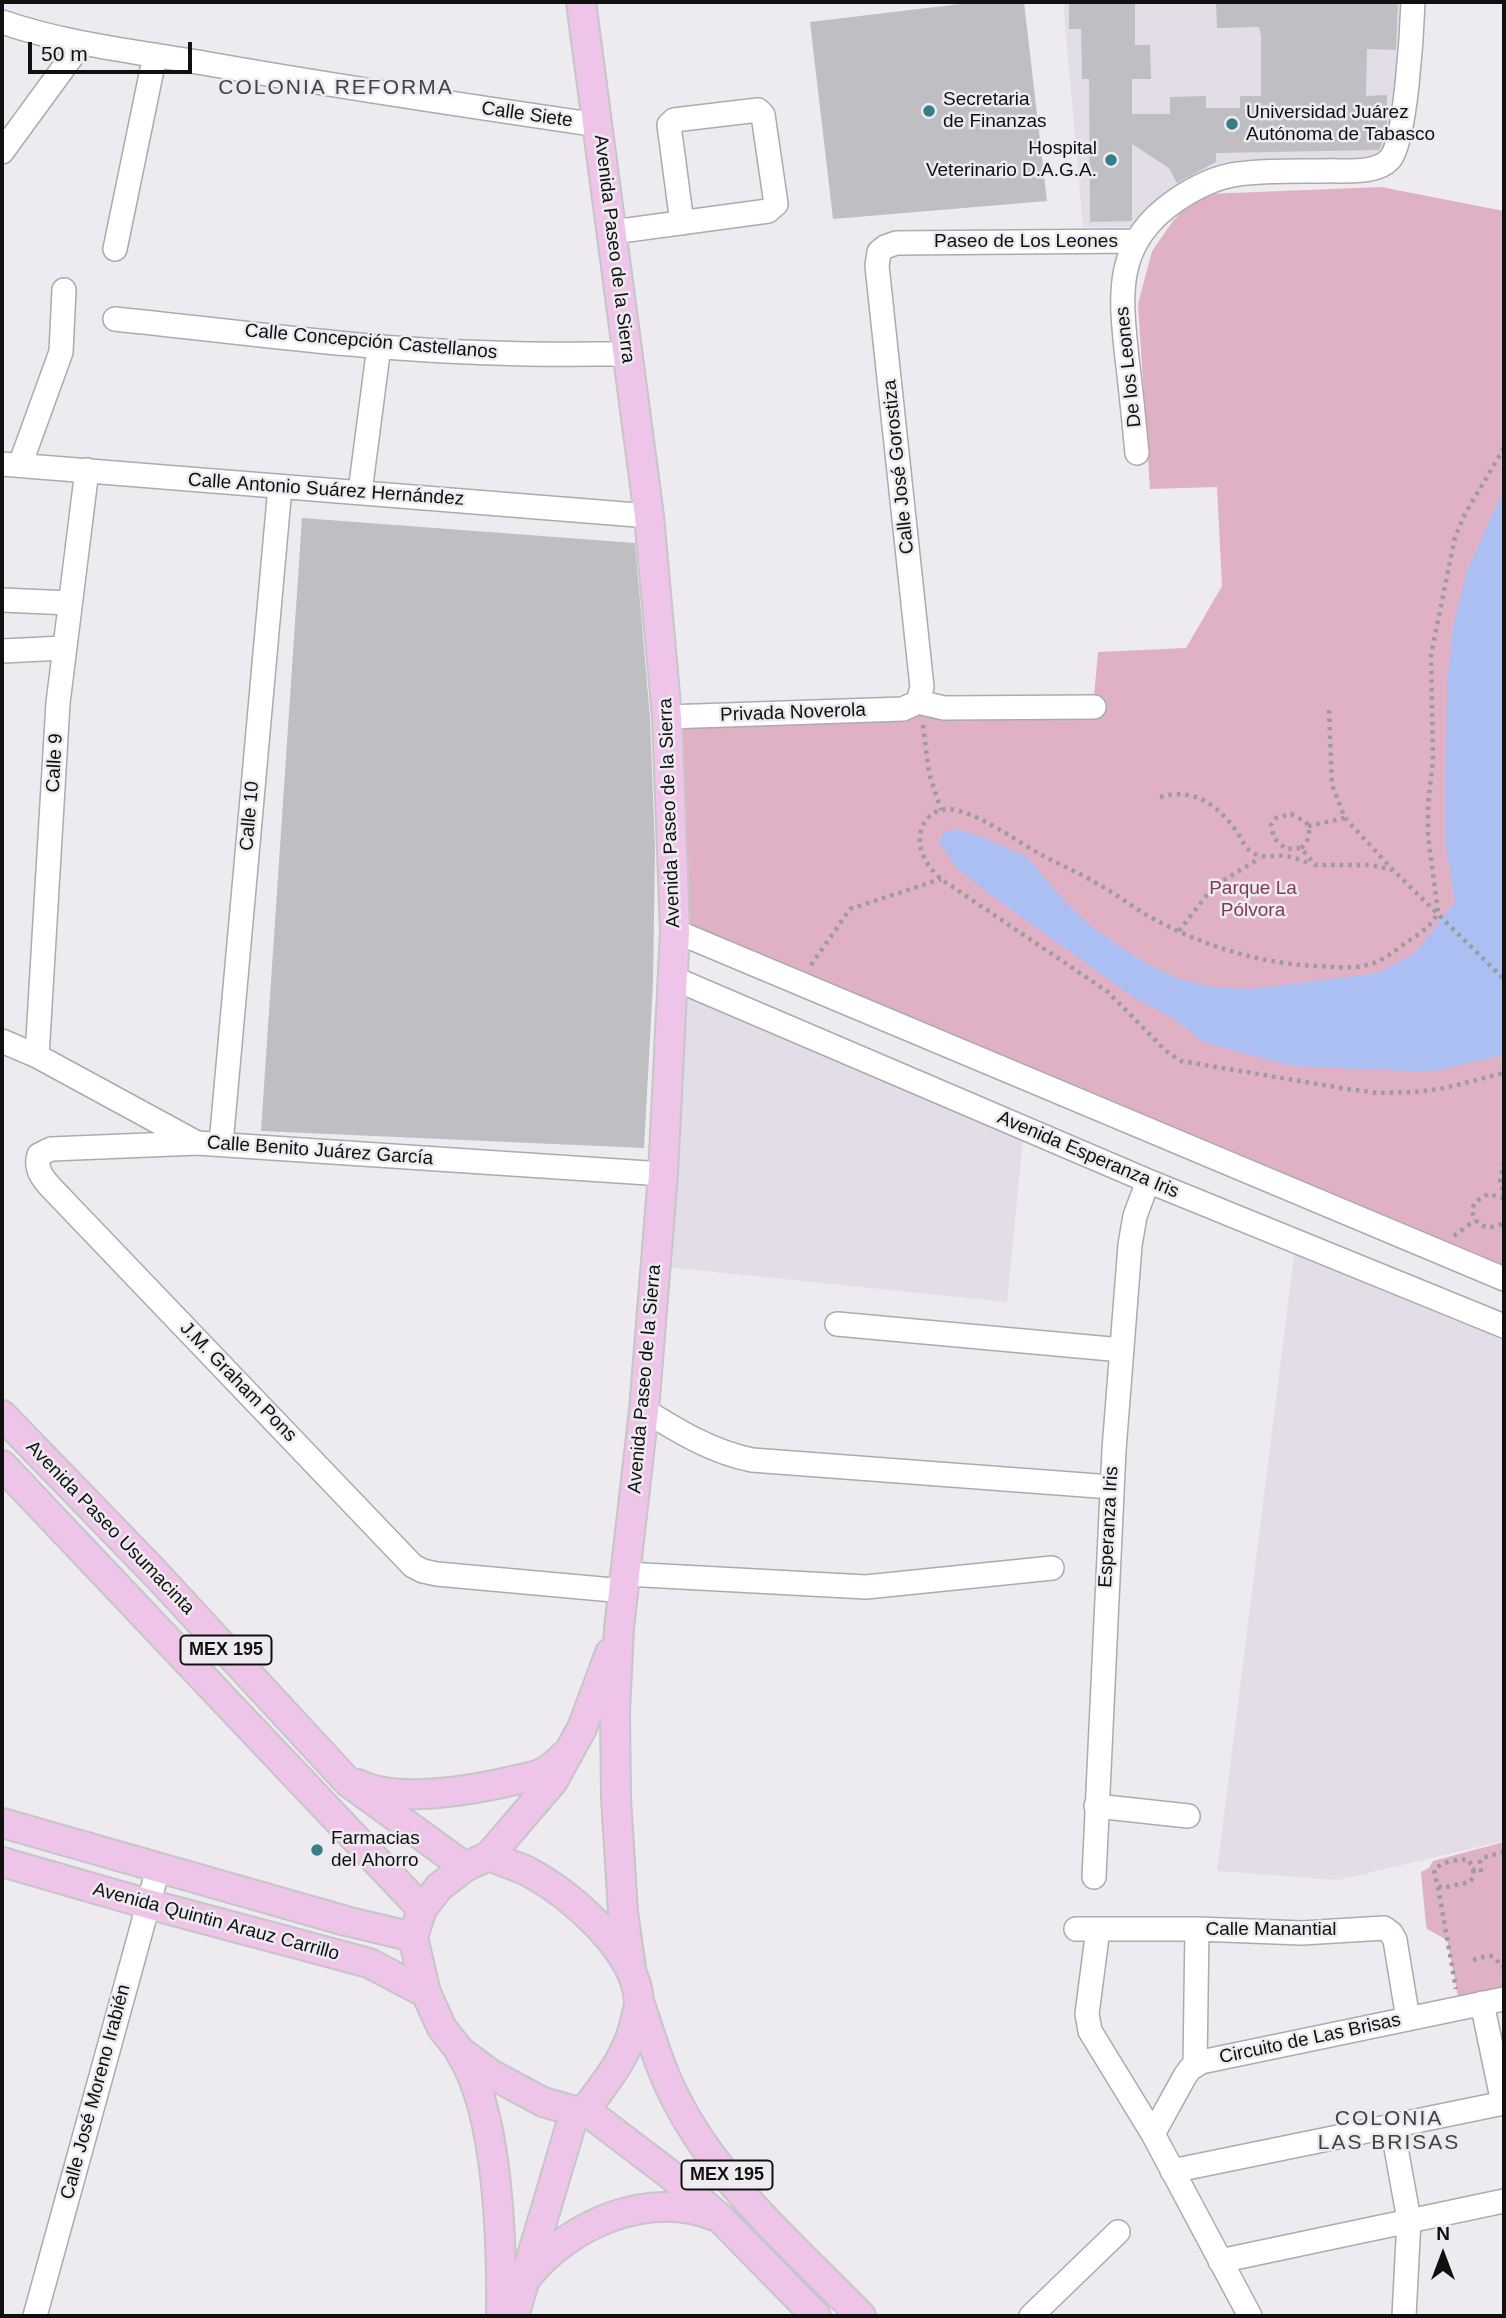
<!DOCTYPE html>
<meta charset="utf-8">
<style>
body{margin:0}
#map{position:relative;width:1506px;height:2318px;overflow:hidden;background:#edebef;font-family:Helvetica,sans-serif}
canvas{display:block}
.frame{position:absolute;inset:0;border:4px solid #111011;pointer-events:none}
.north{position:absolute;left:1408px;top:2220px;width:70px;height:70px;-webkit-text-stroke:5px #edebef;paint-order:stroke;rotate:0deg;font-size:19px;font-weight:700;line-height:28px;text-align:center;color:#111011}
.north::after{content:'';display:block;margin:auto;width:24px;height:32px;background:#111011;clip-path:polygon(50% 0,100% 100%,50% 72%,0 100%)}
.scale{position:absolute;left:28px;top:42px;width:164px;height:32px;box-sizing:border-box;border:4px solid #111011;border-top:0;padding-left:9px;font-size:21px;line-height:24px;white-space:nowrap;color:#111011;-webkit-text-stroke:5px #edebef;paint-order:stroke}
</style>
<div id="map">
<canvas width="1506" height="2318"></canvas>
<div class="frame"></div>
<div class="north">N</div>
<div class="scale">50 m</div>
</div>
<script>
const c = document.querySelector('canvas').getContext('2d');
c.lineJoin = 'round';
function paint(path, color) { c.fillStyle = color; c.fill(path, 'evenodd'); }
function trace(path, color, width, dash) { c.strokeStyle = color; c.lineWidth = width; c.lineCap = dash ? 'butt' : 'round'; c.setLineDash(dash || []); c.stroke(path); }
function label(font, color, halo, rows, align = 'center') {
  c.font = font + ' Helvetica,sans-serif'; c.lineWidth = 5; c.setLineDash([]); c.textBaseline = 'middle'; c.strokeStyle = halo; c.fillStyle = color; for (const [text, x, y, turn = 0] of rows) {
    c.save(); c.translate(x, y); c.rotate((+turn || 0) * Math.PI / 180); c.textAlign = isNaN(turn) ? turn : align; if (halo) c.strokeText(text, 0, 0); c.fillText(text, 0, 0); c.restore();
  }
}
paint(new Path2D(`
 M1063 2H1402L1399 59 1391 135 1382 154 1372 157 1227 161 1206 170 1172 191 1132 227H1083Z
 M673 978 1024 1128 1007 1302 656 1266Z
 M1296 1239 1504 1326V1841L1338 1880 1217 1871Z`), '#e3dde8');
paint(new Path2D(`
 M1381 187 1504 211V1279L675 931 667 717 1093 707 1098 652 1186 648 1222 586 1217 487 1150 489 1138 304 1152 251 1173 221 1187 206 1207 194Z
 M1504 1842V1998L1460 2007 1447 1940 1427 1929 1426 1925 1421 1872 1429 1868 1433 1861Z`), '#e0b1c4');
paint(new Path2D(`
 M1504 489V1055L1429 1072 1291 1066 1203 1042 1174 1019 1133 997 980 887 956 867 939 842 944 832 957 829 982 837 1027 857 1070 907 1097 931 1142 961 1174 977 1212 987 1249 989 1377 973 1414 954 1455 902 1445 840 1447 685 1453 627 1467 571Z`), '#acbff2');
paint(new Path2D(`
 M977 2H1024L1047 201 833 219 810 22Z
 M1069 2H1135V45H1150L1151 79H1132V114H1170V97L1206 96V108H1240V96H1261V36L1259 27 1217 28 1216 2H1398L1396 50 1367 49 1366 96 1387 95V127L1382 143 1379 150 1216 153V162L1177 183 1169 168 1132 144V221L1090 222 1089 79H1082L1081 29H1069Z
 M302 518 635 543 650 718 655 849 653 983 644 1148 261 1131Z`), '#bfbec3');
const minor = new Path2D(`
 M2 22C69 45 139 52 209 64 339 87 468 106 598 125
 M2 152 81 44
 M613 232 768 211 776 204 763 115 758 110 674 120 669 125 682 223
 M115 249 155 55
 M115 319C242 332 368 350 495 353 540 355 584 354 628 354
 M1137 453C1134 422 1131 390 1127 358 1120 294 1114 243 1175 201 1194 188 1215 177 1238 174 1266 170 1296 171 1324 171 1343 170 1376 175 1390 159 1406 141 1412 29 1413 2
 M2 464 649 516
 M20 465 61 352 64 290
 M360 492 379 346
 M2 600 70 603
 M2 651 64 648
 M918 702 922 687 877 266 879 252 885 247 896 243 1137 241
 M918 702 944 708 1094 707
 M667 717 903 709 918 702
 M675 931 1504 1279
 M673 978 1148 1181 1504 1326
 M2 1041 37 1056 197 1143 663 1174
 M37 1056 58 703 87 470
 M197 1143 51 1149 39 1155C33 1173 50 1186 61 1198L413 1566 423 1571 437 1574 624 1591
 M221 1144 280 487
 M837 1324 1122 1350
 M644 1410C678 1431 712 1452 752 1460L1111 1487
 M626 1574 866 1587 1052 1568
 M1096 1806 1188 1816
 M1094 1877 1114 1450 1130 1245 1135 1216 1148 1181
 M1076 1929H1197L1302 1933 1384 1928 1391 1933 1395 1940 1408 2019
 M1098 1929 1087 2014 1090 2031 1153 2134 1250 2316
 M1482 2003 1503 2103
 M1195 2065 1197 1929
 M1392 2126 1409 2220 1404 2316
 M1153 2134 1185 2076 1190 2069 1201 2062 1504 1999
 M1172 2171 1504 2103
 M1220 2261 1504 2201
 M35 2316 158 1869
 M1031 2316 1118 2232`);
const major = new Path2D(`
 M581 2 649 516 667 717 675 931 663 1174 644 1410 619 1628 615 1712 616 1798 623 1912 631 1968
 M2 1415 156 1574 348 1782 465 1867
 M2 1465 422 1909
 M358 1784C397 1804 474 1790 516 1780 524 1778 535 1777 542 1773 550 1769 558 1762 564 1756
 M2 1823 346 1921 413 1937
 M489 1856C502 1862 517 1866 529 1872 571 1895 637 1951 639 2002 639 2007 637 2013 636 2018 628 2056 608 2079 585 2110L575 2111 543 2102 491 2074 460 2051 442 2028 426 1993 413 1937 422 1909 439 1887 465 1867 489 1856 553 1781 582 1728 610 1653
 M2 1862 148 1904 369 1963 426 1993
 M640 2004C651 2037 661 2072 678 2103 721 2186 797 2250 861 2316
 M461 2054C499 2114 502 2245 501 2316
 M585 2110 668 2173 720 2218 816 2316
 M527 2277C570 2223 649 2190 715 2216
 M514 2316 575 2111`);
trace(minor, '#acaaae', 26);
trace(major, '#c6c6c6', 32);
trace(new Path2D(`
 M1504 448 1465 514 1455 537 1431 655 1433 760 1428 805V836L1438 912C1431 929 1414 936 1400 947 1371 971 1352 968 1316 966 1257 963 1201 945 1150 917 1131 906 1115 893 1096 883 1078 872 1058 864 1040 854 1013 839 985 817 955 810 932 804 915 827 921 849 924 861 932 871 941 879L1108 992 1166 1051 1181 1061 1347 1089 1379 1093 1416 1092 1445 1088 1504 1073
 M1329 710 1332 785 1345 818 1393 870 1504 979
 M923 725 929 773 941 810
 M1160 797C1194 787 1218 805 1237 832 1242 840 1245 848 1253 853 1263 859 1274 855 1285 856 1294 857 1303 861 1311 864
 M1308 826 1345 818
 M1301 848C1310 841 1311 831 1306 822L1291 814 1276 818 1271 825 1274 838 1286 849 1301 848 1315 865H1371L1392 870
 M1179 931 1213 887 1260 858
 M811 965 850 909 941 879
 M1504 1162 1500 1182 1504 1192
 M1504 1198 1488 1194 1475 1202 1472 1209C1474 1227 1489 1231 1504 1223
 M1454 1236 1475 1220
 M1473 1870 1474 1876 1470 1882 1442 1888 1437 1885 1434 1870C1441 1862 1460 1858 1469 1860L1473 1870 1480 1868
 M1481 1872 1480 1862 1482 1858 1504 1852
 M1438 1887 1456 1989
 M1473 1960C1488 1956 1493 1951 1501 1967H1504`), '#9c9b9e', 4.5, [3.5, 5]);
trace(minor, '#fff', 23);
trace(major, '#efc4e9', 28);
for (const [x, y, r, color] of [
 [929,111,7,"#377e88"],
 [1232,124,7,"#377e88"],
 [1111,160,7,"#377e88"],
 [317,1850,7,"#377e88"]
]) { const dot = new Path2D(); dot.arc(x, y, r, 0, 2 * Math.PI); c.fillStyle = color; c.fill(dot); trace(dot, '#edebef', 2.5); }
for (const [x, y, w] of [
 [226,1650,91],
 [727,2175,91]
]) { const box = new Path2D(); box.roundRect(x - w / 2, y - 14.5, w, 29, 5); c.fillStyle = '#edebef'; c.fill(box); trace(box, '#111011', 2); }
label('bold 18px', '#111011', null, [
 ["MEX 195",226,1650],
 ["MEX 195",727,2175]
]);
label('19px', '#111011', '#edebef', [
 ["Secretaria",943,100],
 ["de Finanzas",943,122],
 ["Universidad Juárez",1246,113],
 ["Autónoma de Tabasco",1246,135],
 ["Hospital",1097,149,"right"],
 ["Veterinario D.A.G.A.",1097,171,"right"],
 ["Farmacias",331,1839],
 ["del Ahorro",331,1861]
], 'left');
label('19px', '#111011', '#edebef', [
 ["Calle Siete",527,115,8],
 ["Paseo de Los Leones",1026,242],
 ["Avenida Paseo de la Sierra",614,249,83],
 ["Calle Concepción Castellanos",371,342,5],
 ["De los Leones",1129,367,-96],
 ["Calle José Gorostiza",899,467,-96],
 ["Calle Antonio Suárez Hernández",326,490,4],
 ["Privada Noverola",793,713,-2],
 ["Calle 9",55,763,-87],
 ["Avenida Paseo de la Sierra",670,813,-92],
 ["Calle 10",250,816,-85],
 ["Calle Benito Juárez García",320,1151,4],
 ["Avenida Esperanza Iris",1088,1155,23],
 ["Avenida Paseo de la Sierra",645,1379,-85],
 ["J.M. Graham Pons",238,1382,46],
 ["Esperanza Iris",1109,1527,-87],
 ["Avenida Paseo Usumacinta",110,1528,46],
 ["Avenida Quintin Arauz Carrillo",216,1922,15],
 ["Calle Manantial",1271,1930],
 ["Circuito de Las Brisas",1310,2039,-12],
 ["Calle José Moreno Irabién",96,2092,-75]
]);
label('19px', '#803a5b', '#edebef', [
 ["Parque La",1253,889],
 ["Pólvora",1253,911]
]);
c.letterSpacing = '2px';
label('21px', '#444245', '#edebef', [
 ["COLONIA REFORMA",336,88],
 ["COLONIA",1389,2119],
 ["LAS BRISAS",1389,2143]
]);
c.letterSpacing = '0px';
</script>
